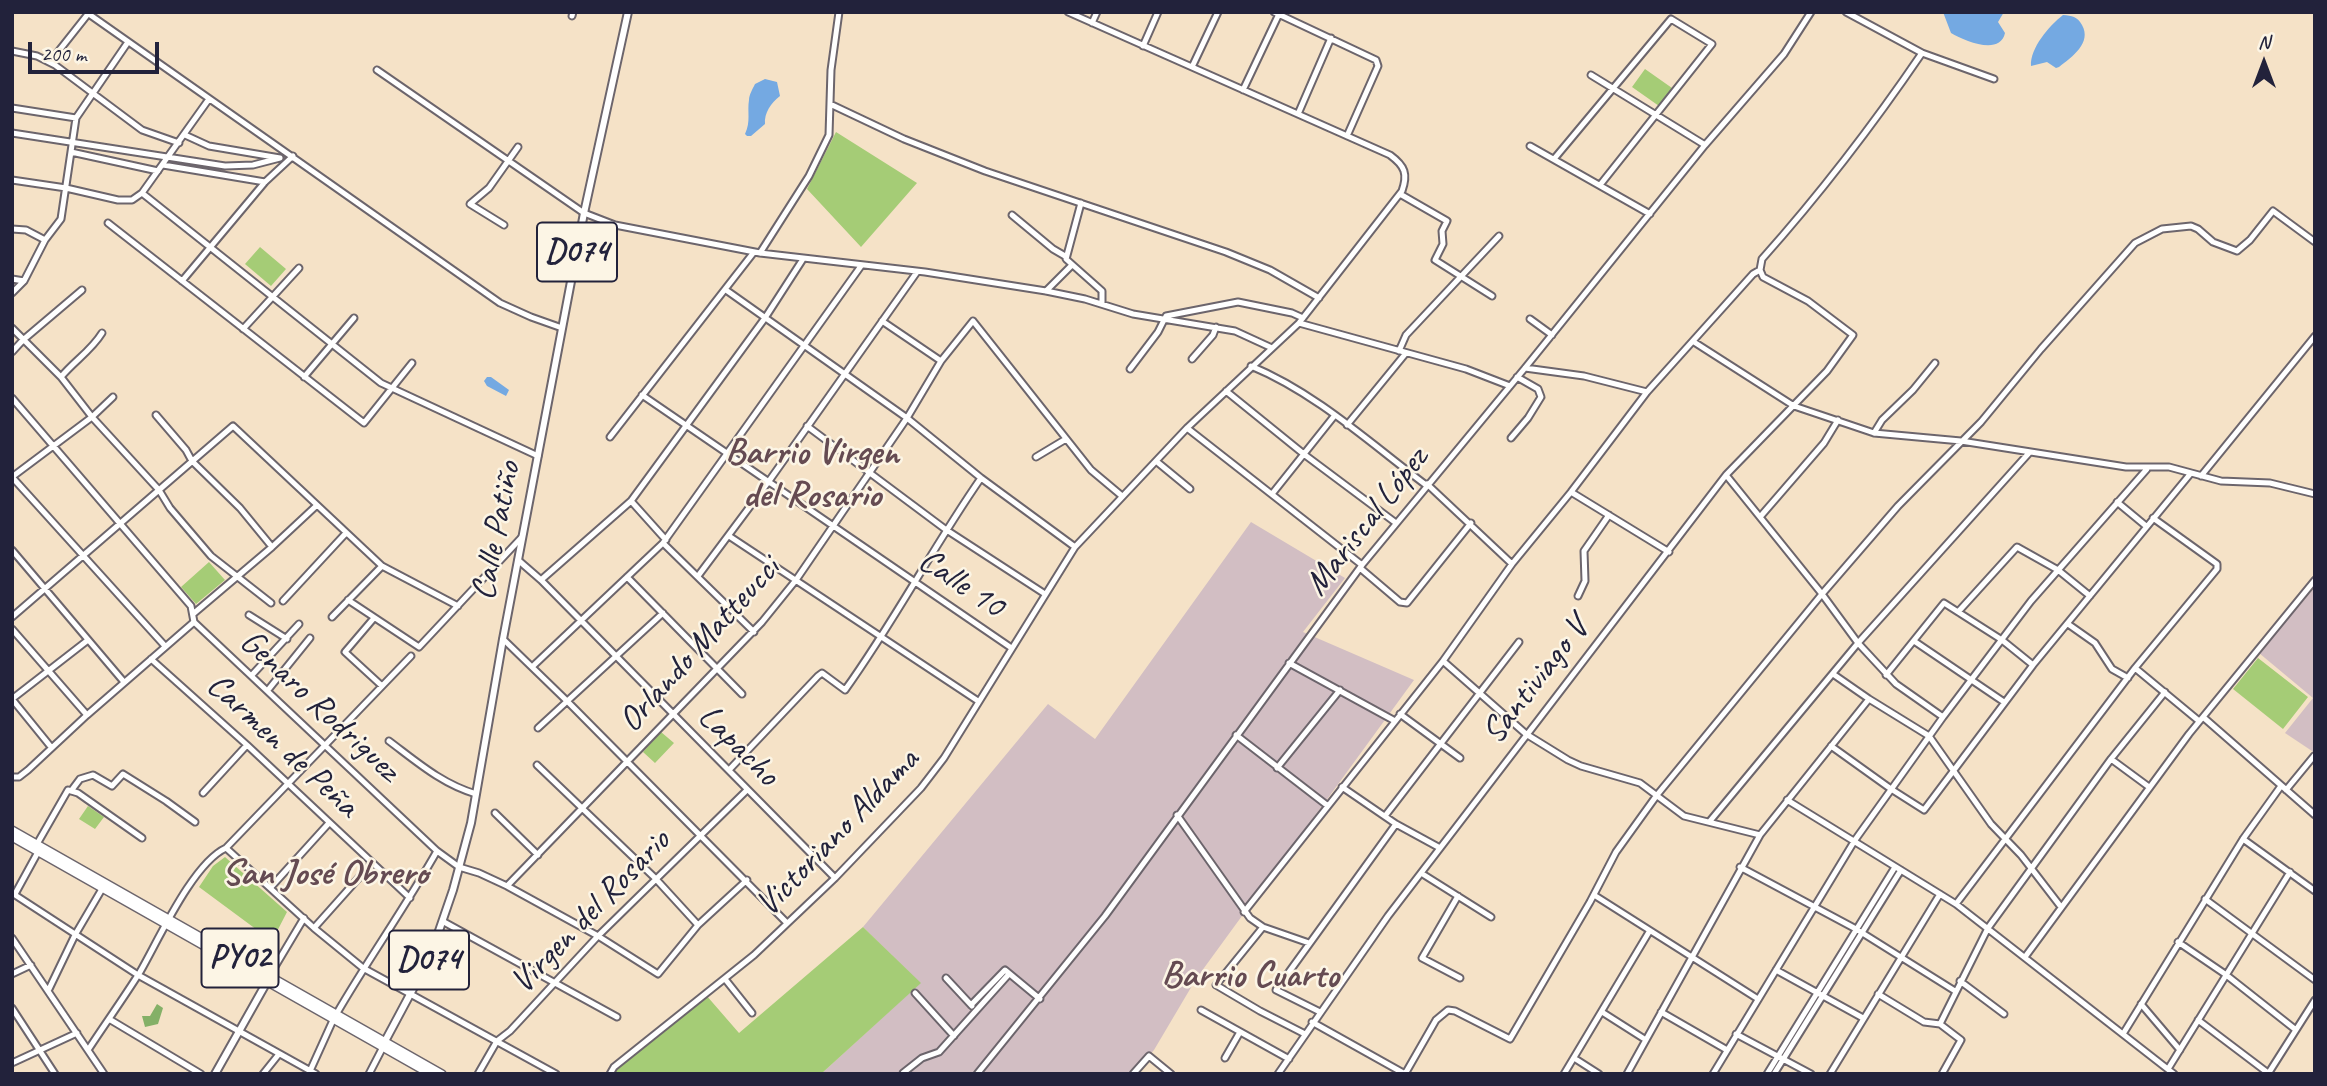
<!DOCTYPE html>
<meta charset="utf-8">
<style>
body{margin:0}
#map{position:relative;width:2327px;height:1086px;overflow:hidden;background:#f5e2c7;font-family:Caveat,sans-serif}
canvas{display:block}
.frame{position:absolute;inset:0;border:14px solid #22223b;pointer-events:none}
.north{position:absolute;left:2229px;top:28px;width:70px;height:70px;-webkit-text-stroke:5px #fcf5e5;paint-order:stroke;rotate:0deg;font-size:19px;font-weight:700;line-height:28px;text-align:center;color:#22223b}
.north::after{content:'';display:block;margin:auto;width:24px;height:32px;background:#22223b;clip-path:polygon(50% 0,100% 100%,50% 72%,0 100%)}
.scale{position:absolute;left:28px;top:42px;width:131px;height:32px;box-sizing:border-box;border:4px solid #22223b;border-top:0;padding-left:9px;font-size:21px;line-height:24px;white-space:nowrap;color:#22223b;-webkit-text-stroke:5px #fcf5e5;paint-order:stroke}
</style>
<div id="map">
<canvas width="2327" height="1086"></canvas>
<div class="frame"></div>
<div class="north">N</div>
<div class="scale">200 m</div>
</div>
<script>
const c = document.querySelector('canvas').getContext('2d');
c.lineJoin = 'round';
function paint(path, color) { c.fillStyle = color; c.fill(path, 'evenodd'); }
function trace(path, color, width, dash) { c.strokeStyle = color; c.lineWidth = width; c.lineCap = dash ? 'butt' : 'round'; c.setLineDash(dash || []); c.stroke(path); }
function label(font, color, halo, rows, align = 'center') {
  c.font = font + ' Caveat,sans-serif'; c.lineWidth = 5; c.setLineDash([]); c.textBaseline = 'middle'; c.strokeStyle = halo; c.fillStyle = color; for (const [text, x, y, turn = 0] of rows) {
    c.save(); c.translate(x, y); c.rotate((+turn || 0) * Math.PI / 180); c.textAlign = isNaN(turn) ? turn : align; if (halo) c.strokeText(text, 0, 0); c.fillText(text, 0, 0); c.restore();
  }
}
paint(new Path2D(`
 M1251 522 1345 578 1303 632 1414 680 1196 979 1154 1050 1132 1074H821L920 983 863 927 1048 704 1095 739Z
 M2315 587V753L2285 733 2313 698 2259 653Z`), '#d2bec3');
paint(new Path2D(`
 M1645 69 1672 88 1659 106 1632 87Z
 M836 132 917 183 861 247 807 189Z
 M260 247 286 269 271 286 245 264Z
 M209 562 225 580 196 604 181 587Z
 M2258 658 2308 697 2283 729 2233 689Z
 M661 732 674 743 655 763 643 752Z
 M88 806 104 817 95 829 79 819Z
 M225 857 287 912 272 941 199 887 213 866Z
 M863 927 921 983 821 1074H612L616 1066 706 995 739 1033Z`), '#a5cc76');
paint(new Path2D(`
 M157 1004 163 1008 158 1024 145 1027 142 1016H150Z`), '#84b067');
paint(new Path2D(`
 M1943 12H2004L1998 22 2005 33C2000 56 1965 41 1951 33Z
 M2063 15C2072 16 2077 16 2082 25 2092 43 2072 57 2059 67L2056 68 2047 62 2031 66C2030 48 2049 26 2063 15Z
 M765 79 777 82 780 96C771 103 764 113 765 124L751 136H747L745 134C751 121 747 112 749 100 749 95 753 88 755 84Z
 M487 377H491L509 390 506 396 487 386 484 381Z`), '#74a9e2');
const minor = new Path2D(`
 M86 12 500 303 531 317 562 328
 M1274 12 1376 60 1378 66 1347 136
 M1846 12 1922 53 1994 79
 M572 16 573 12
 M1092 23 1097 12
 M1143 46 1158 12
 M12 51 37 56 55 65 142 130 179 143
 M50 62 88 14
 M1192 67 1218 12
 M377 70 584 213 615 225 760 253 925 272 1046 291 1085 299 1133 314 1235 331 1272 348
 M1591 75 1705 145
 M1243 90 1279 14
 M830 104 904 139 985 171 1226 252 1270 270 1319 298
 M12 108 76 118
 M1298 114 1331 38
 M12 133 225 166 253 165 280 158
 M185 135 209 146 280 158
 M1530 146 1650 214
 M71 152 158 171
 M1554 159 1671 19 1712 44 1600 185
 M163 165 265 182
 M12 180 66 188 118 200H132L142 193 209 99
 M142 193 381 383 538 456
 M1400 194 1447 221 1442 231 1443 244 1435 260 1492 296
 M1081 203 1066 259 1102 291V304
 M1012 215 1053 249 1065 256
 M108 223 364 423 412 363
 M504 225 470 204 489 188 518 147
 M12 229 26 230 45 240
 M760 253 809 176 829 135 831 70 839 12
 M12 279 24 281
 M182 281 265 182 293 156
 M726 290 907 418 981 478 1075 547
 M1046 291 1072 265
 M12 293 24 281 45 240 61 219 76 118 128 42
 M1530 319 1552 335
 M882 321 941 361
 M1299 323 1466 369 1510 386
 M12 328 61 377 92 417 159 490 170 508 211 556 271 603
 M243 329 299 268
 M1694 342 1794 406 1874 433 1961 441 2126 467H2169L2221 481 2270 483 2315 494
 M1399 351 1406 335 1499 236
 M12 352 23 340 82 290
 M1192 359 1213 335 1216 327
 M1251 366C1316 393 1370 443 1426 485
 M1525 368 1584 376 1647 392
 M1130 369 1158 332 1166 316 1238 302 1292 313 1303 318
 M61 377C74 361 91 351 102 333
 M304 377 354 318
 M1226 391 1305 455 1396 523
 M642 395 1010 647
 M12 398 191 606 194 622 437 851 459 867 479 873 507 886 598 936 658 974 698 925 747 880
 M156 415 186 450 192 461 240 508 272 547
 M1347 425 1406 353
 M807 426 945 529 1045 594
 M1187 428 1362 565
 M1874 433 1882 420 1913 390 1935 363
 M610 437 754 252
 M1511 438 1528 418 1541 397 1538 389 1517 377
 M1036 457 1066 439
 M1156 461 1190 489
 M1726 475 1822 594 1858 643 1896 684 1943 717
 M2201 476 2315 336
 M12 477 165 646
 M12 477 92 417 113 397
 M1427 484 1512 564
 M1571 492 1669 552
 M1272 494 1335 415
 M631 501 666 540
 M2117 502 2146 526
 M1760 517 1824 443 1838 420
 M729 536 978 701
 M663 543 861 266
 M12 550 124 682
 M518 560 541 580 835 878
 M1360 568 1400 602 1407 603 1471 523
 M698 576 769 481 917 272
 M627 577 742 694
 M541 580 631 501 765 318 803 259
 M1578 596 1585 581 1584 551 1609 515
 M348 600 419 647 522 537
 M283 601 346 533
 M1958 612 2017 547 2058 570 2090 596
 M193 614 272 547 316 506
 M249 615 287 639
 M12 617 233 426 382 566 458 606
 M332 617 382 566
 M374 618 345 652 382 686
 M2068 624 2095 643 2112 669 2128 678
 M12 629 87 715
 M503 639 568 702 787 923
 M1914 641 2004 702
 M151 659 247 745 410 898
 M1443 661 1526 734 1568 760 1581 766 1640 783 1684 816 1760 835
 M1289 663 1395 721
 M532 667 663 543 754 632
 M2135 668 2199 721
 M1833 674 1869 699 1929 736 1991 824 2021 855 2061 907
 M252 675 299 624
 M1886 675 1944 603 2002 640 2033 665
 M268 690 310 638
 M12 699 88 640
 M12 699 51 747
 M1400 714 1460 758
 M2203 717 2315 815
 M538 728 663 613
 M1236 735 1328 806
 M389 741C417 762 442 784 476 794
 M1831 746 1891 789 1924 810 2033 665 2191 473
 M2111 759 2149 787
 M537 765 655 878 698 925
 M1277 768 1340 690
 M729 770 818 676 822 673 845 690C894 622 933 547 981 478
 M12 777H19L28 770 87 715 194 622
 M1342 787 1396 824 1440 848
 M2286 790 2314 756
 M71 791 80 779 93 775 112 786 123 774 166 801 195 822
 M203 793 247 745
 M1787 800 1956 904 2174 1074
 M495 813 538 855
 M1177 815 1250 918 1263 927 1309 943
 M1385 816 1519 642
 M1710 821 1858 643 2029 453
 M2243 839 2315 891
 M37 844 68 790 78 793 142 838
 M226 848 314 928 363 968 556 1074
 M1740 867 1856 929 1955 991
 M1421 873 1491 917
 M507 886 762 622 796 580 907 418 941 361 973 321 1091 470 1122 496
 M271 887 329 823
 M12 893 138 975 316 1074
 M15 894 38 852
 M1594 895 1758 999
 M1458 896 1422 958 1460 978
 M2205 899 2315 980
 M1956 904 2135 668 2217 569V564L2153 518
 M1244 912 1443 661 1512 564 1571 492 1647 392 1753 274 1760 270
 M444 922 617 1017
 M1263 927 1216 985 1260 1011 1305 1034
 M314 928 372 863
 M12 938 104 1074
 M2178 942 2225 974 2296 1030
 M2025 957 2189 734 2315 580
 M1776 970 1863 1018
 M12 974 31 965
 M270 975 304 918
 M946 978 972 1006
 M725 979 752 1013
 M1960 981 2004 1014
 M49 989 75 935 102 889
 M915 993 954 1036
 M1878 994 1924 1022 1940 1024 1961 1040 1942 1074
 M2141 1004 2180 1050
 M971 1005 1005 970 1040 999
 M12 1008 55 1074
 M1201 1010 1289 1059
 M1320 1012 1276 990 1396 824
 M1602 1012 1646 1040
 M1661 1012 1727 1050
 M337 1013C369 958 406 906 437 851
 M109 1019 201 1074
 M2198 1020 2268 1073
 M1312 1022 1405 1074
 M1940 1024 1988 928 2111 759 2165 692
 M1736 1034 1811 1074
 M2123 1034 2243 839 2281 786
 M88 1050C105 1024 123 999 140 972 159 939 193 863 226 848L411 656
 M1225 1058 1240 1032
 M1574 1058 1599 1074
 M12 1063 77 1033
 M2168 1069 2290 872
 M310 1071 334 1018
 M903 1073 922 1058 939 1052 1009 974
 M263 1074 279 1054
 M369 1074 383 1047
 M478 1074 497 1041 510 1031 598 936 747 790
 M610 1074 614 1067 754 955 835 878 921 788 944 758 1075 547 1187 428 1299 323 1402 191C1408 174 1405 166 1390 155L1068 12
 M977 1074 1105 916 1362 565 1525 368 1705 145 1784 54 1811 12
 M1133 1074 1149 1056 1171 1074
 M1278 1074 1388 916 1726 475 1827 371 1853 335 1808 301 1763 277 1760 270 1762 259C1820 194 1873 125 1922 53
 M1405 1074 1436 1020 1448 1010 1455 1011 1510 1039 1590 902 1616 852 1657 795 1822 594 1898 506 1981 422 2041 349 2135 243 2162 229 2191 226 2198 229 2213 242 2237 251 2250 240 2273 211 2315 242
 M1564 1074 1649 932
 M1627 1074 1760 835 1869 699
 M1713 1074 1855 840 1943 717 2031 601 2147 469
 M1767 1074 1895 867
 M1774 1074 1901 870
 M1830 1074 1940 894
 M2268 1074 2315 1000`);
const major = new Path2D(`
 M383 1045 430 957 453 890 471 823 503 639 584 213 628 12
 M215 1074 268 980`);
const highway = new Path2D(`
 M12 830 442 1074
 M12 837 430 1074`);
trace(minor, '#6c656c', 9);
trace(major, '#6c656c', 10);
trace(highway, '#6c656c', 10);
trace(minor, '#fff', 5);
trace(major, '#fff', 6);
trace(highway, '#fff', 7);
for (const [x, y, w] of [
 [577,252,80],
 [240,958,77],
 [429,960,80]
]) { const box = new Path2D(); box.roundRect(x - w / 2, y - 29.5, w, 59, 5); c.fillStyle = '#fcf5e5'; c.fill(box); trace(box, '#22223b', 2); }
label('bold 33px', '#22223b', null, [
 ["D074",577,252],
 ["PY02",240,958],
 ["D074",429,960]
]);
label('35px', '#22223b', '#fcf5e5', [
 ["Mariscal López",1367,522,-52],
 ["Calle Patiño",497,531,-79],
 ["Calle 10",961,584,34],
 ["Orlando Matteucci",700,645,-48],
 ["Santiviago V",1536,681,-52],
 ["Genaro Rodriguez",319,706,43],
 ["Carmen de Peña",282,746,43],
 ["Lapacho",738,746,45],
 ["Victoriano Aldama",838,833,-46],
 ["Virgen del Rosario",591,912,-46]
]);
label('bold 37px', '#654b52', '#fcf5e5', [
 ["Barrio Virgen",812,453],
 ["del Rosario",812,496],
 ["San José Obrero",325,874],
 ["Barrio Cuarto",1250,976]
]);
</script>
